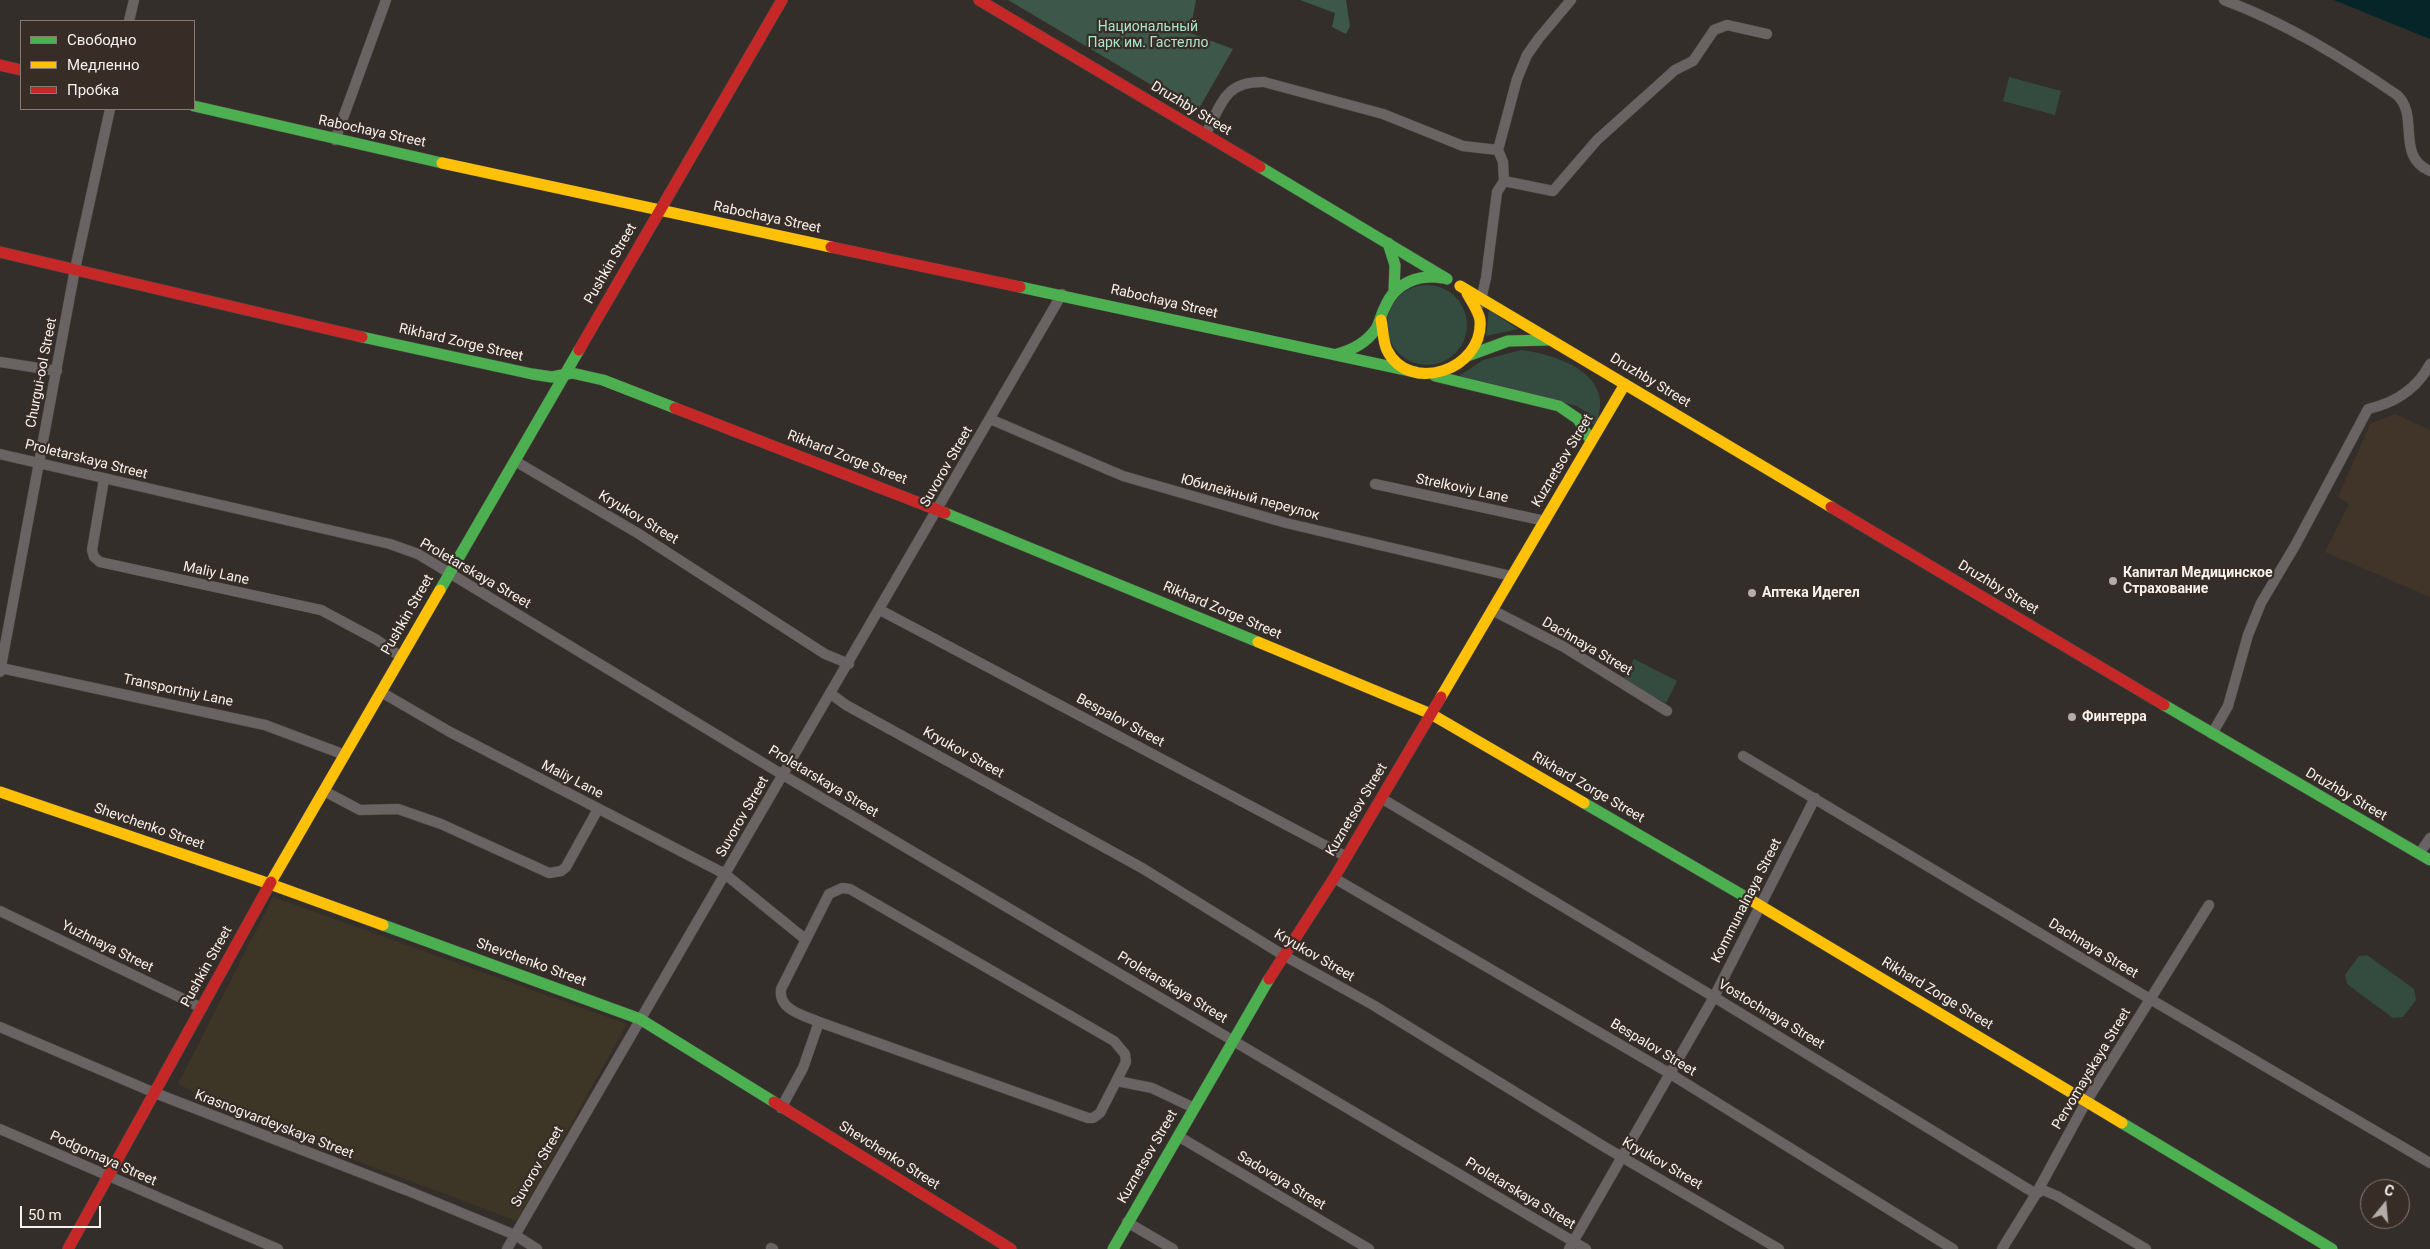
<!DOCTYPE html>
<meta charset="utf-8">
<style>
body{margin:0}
#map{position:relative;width:2430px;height:1249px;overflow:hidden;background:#332e2a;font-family:Roboto,sans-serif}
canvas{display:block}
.legend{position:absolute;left:20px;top:20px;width:175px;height:90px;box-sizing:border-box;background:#372d26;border:1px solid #847b75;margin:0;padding:6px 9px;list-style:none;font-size:15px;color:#f7f1ec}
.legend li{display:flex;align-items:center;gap:10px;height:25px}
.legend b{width:25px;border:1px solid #847b75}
.north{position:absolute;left:2360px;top:1179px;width:50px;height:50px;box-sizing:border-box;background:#372d26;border:1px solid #847b75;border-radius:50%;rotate:17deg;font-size:14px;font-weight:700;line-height:20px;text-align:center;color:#f7f1ec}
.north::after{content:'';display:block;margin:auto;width:18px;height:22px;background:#b2ada8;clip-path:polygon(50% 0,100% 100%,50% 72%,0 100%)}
.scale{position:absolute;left:20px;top:1206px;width:81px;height:22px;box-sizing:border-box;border:2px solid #f7f1ec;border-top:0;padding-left:6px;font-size:15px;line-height:18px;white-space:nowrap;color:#f7f1ec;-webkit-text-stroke:4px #372d26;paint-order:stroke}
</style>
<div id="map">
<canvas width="2430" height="1249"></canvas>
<ul class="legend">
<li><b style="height:6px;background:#4caf50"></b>Свободно</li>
<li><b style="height:6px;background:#ffc107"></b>Медленно</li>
<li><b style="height:6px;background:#c62828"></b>Пробка</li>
</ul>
<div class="north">С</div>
<div class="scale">50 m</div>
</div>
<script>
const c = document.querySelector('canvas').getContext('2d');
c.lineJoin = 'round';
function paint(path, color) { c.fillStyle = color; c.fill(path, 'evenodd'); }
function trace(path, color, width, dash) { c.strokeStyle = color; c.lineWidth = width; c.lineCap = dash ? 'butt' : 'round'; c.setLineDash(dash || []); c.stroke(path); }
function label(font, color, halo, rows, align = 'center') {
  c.font = font + ' Roboto,sans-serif'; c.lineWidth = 4.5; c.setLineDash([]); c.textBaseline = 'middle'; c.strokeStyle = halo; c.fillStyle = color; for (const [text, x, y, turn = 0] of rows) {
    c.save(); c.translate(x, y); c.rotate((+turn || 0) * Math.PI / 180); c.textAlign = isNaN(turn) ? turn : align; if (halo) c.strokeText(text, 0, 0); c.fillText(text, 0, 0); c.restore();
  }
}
paint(new Path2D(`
 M273 897 627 1024 517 1221 274 1130 178 1084Z`), '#3d3526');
paint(new Path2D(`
 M2395 414 2430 430V597L2325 552 2349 504 2338 497 2370 424Z`), '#413429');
paint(new Path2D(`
 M2009 77 2061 91 2055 115 2003 101Z
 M1387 325a40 40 0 1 1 80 0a40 40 0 1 1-80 0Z
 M1489 310 1518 329 1486 336Z
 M1521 350C1547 353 1592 366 1599 395 1602 406 1598 419 1596 430L1586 412 1577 406 1459 376 1483 360Z
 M1634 659 1677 681 1666 703 1623 680Z
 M2367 955 2414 989 2416 1000 2403 1017 2393 1018 2347 984 2345 975 2359 956Z`), '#344b40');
paint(new Path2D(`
 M1008 0H1196L1190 33 1233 49 1197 112Z
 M1300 0H1346L1350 26 1346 34 1332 27 1335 13Z`), '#3d574a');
paint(new Path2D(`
 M2334 0H2430V39Z`), '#052529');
const street = new Path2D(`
 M2224 0C2286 23 2343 58 2397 95 2420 116 2395 156 2430 171
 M129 21 134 0
 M1205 135C1222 104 1224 81 1264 82L1383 114 1463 146 1498 150
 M335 140 386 0
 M1504 181 1553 191 1597 140 1675 70 1693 61 1714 30 1727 25 1767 34
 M1504 181 1503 162 1498 150 1517 79 1527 55 1539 38 1571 0
 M1480 304 1486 278 1497 192 1504 181
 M0 362 57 371
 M990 419 1123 476 1286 523 1511 576
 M0 454 390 544 418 554 783 775 1586 1249
 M515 461 639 534 825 654 849 664
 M104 479 92 550 94 557 100 562 321 610 377 640 401 657
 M1375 484 1545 521
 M880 610 1347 857
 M1492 610 1564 647 1667 711
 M1 668 265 725 345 755
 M0 672 75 269 110 109
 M381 692 450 732 725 874 805 939
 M831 694 846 705 1142 868 1283 955 1373 1005 1603 1146 1779 1249
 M2212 734 2228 706 2248 635 2261 603 2296 544 2368 409C2394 403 2417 389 2430 364
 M1743 756 2150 999 2430 1163
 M324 791 360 810 398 809 441 824 549 873 561 871 566 867 598 809
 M1381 798 1714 997 2036 1194 2043 1190 2057 1196 2146 1249
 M2419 854 2430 838
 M1334 878 1669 1073 1953 1249
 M0 911 202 1008
 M0 1027 155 1093 406 1190 515 1235 537 1249
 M1117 1081 1152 1088 1194 1108
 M781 1108 803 1068 819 1022 1088 1118H1093L1100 1113 1126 1062 1125 1054 1114 1041 850 889 842 888 829 894 781 989C778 1010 803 1015 819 1022
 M0 1129 278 1249
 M1178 1136 1369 1249
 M1127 1222 1173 1249
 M771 1248 773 1249
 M507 1249 1062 294
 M1569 1249 1714 997 1815 798
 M2002 1249 2036 1194 2086 1102 2209 905`);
const fast = new Path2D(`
 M194 106 442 163
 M1260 167 1447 279
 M1388 243 1395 265 1394 292
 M1020 287 1415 372
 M362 337 532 374 552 377 572 373 603 380 675 408
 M1337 354C1353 350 1366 343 1376 329 1380 322 1381 314 1385 307 1395 283 1418 274 1443 278
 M1470 355 1508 341 1549 340
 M1435 376 1559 406 1578 419 1591 441
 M945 513 1258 642
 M440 590 579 350
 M2164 705 2430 860
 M1584 803 1749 899
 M383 925 640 1019 774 1102
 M2122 1123 2332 1249
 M1113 1249 1269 979`);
const slow = new Path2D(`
 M442 163 831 247
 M1460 286 1831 507
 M1381 320C1383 329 1383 342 1387 350 1409 395 1484 370 1480 320 1479 312 1471 301 1467 293
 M1258 642 1431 714 1584 803
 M1441 697 1625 384
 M0 792 270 884 383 925
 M271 882 440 590
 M1749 899 2122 1123`);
const jam = new Path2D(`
 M979 0 1260 167
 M0 65 21 70
 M831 247 1020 287
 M0 252 362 337
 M579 350 782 0
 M675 408 945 513
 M1831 507 2164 705
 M1269 979 1334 878 1441 697
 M774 1102 1011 1249
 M68 1249 271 882`);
trace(street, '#4e4946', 11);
trace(fast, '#4e4946', 12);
trace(slow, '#4e4946', 12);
trace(jam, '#4e4946', 12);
trace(street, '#696463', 10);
trace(fast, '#4caf50', 11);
trace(slow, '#ffc107', 11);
trace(jam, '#c62828', 11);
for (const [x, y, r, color] of [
 [2113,581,5,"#b2ada8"],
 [1752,593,5,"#b2ada8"],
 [2072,717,5,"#b2ada8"]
]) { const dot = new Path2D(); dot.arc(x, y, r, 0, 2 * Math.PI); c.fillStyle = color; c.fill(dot); trace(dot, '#372d26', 2); }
label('14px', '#aae6ca', '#372d26', [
 ["Национальный",1148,27],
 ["Парк им. Гастелло",1148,43]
]);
label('14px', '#f7f1ec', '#372d26', [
 ["Druzhby Street",1191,109,31],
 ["Rabochaya Street",372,132,12],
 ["Rabochaya Street",767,218,12],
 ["Pushkin Street",611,264,-60],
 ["Rabochaya Street",1164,302,13],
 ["Rikhard Zorge Street",461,343,13],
 ["Churgui-ool Street",42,373,-79],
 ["Druzhby Street",1650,381,31],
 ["Rikhard Zorge Street",847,458,21],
 ["Proletarskaya Street",86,460,14],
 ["Kuznetsov Street",1563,461,-59],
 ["Suvorov Street",947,467,-60],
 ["Strelkoviy Lane",1462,489,12],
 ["Юбилейный переулок",1250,498,15],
 ["Kryukov Street",638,518,31],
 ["Maliy Lane",216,574,12],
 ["Proletarskaya Street",475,574,30],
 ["Druzhby Street",1998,588,31],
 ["Rikhard Zorge Street",1222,611,23],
 ["Pushkin Street",408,615,-60],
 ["Dachnaya Street",1587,647,30],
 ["Transportniy Lane",178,691,12],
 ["Bespalov Street",1120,721,28],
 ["Kryukov Street",963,753,29],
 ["Maliy Lane",572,780,27],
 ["Proletarskaya Street",823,782,31],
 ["Rikhard Zorge Street",1588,788,30],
 ["Druzhby Street",2346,795,30],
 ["Kuznetsov Street",1357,810,-59],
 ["Suvorov Street",743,817,-60],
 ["Shevchenko Street",149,827,19],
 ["Kommunalnaya Street",1747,901,-63],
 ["Yuzhnaya Street",107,947,26],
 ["Dachnaya Street",2093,949,31],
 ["Kryukov Street",1314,956,30],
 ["Shevchenko Street",531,963,20],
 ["Pushkin Street",207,967,-61],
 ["Proletarskaya Street",1172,988,31],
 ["Rikhard Zorge Street",1937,994,31],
 ["Vostochnaya Street",1771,1015,31],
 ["Bespalov Street",1653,1048,31],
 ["Pervomayskaya Street",2092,1069,-59],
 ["Krasnogvardeyskaya Street",274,1125,21],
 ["Shevchenko Street",889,1156,32],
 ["Kuznetsov Street",1148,1157,-60],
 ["Podgornaya Street",103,1159,24],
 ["Kryukov Street",1662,1164,30],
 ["Suvorov Street",538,1167,-60],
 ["Sadovaya Street",1281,1181,31],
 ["Proletarskaya Street",1520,1194,31]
]);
label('bold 14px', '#f7f1ec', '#372d26', [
 ["Капитал Медицинское",2123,573],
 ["Страхование",2123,589],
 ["Аптека Идегел",1762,593],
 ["Финтерра",2082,717]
], 'left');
</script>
